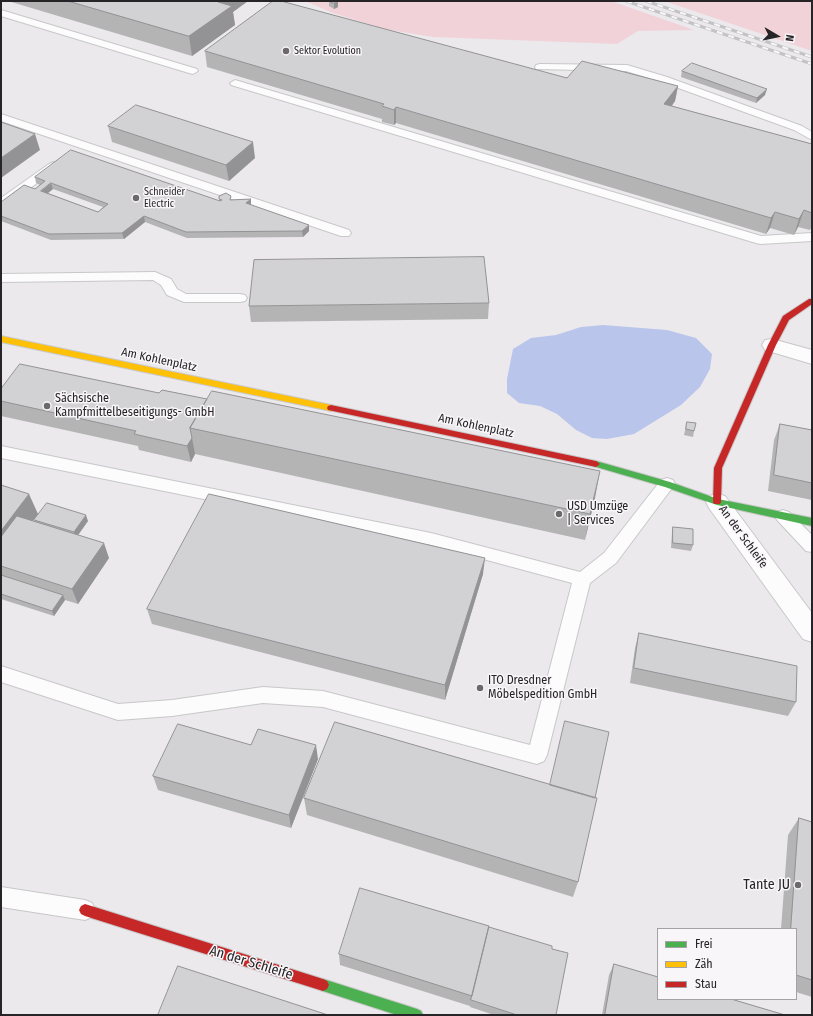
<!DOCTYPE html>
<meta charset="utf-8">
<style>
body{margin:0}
#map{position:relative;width:813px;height:1016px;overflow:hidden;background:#ebe9ec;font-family:"Fira Sans Condensed",sans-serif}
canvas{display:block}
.frame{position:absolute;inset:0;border:2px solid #262426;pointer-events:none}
.legend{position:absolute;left:657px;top:928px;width:140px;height:72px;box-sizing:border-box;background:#f9f6fa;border:1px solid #a5a2a5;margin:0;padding:5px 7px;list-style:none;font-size:12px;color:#262426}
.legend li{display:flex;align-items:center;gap:8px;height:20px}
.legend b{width:20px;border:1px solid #a5a2a5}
.north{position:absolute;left:757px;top:16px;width:40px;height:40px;-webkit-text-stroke:3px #f9f6fa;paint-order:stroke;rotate:99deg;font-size:11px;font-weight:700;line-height:16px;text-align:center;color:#262426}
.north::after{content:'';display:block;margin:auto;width:14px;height:18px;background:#262426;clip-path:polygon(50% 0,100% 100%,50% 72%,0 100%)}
</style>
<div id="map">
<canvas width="813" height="1016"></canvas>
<div class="frame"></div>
<ul class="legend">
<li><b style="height:5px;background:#4caf50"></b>Frei</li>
<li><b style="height:5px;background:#ffc107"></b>Zäh</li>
<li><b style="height:5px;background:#c62828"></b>Stau</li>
</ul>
<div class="north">N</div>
</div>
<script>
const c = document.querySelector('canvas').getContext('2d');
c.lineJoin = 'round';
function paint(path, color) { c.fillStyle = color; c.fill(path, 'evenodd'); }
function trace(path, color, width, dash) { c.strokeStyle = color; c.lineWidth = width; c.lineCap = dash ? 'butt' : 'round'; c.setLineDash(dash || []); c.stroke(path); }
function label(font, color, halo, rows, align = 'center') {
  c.font = font + ' "Fira Sans Condensed",sans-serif'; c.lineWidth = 3; c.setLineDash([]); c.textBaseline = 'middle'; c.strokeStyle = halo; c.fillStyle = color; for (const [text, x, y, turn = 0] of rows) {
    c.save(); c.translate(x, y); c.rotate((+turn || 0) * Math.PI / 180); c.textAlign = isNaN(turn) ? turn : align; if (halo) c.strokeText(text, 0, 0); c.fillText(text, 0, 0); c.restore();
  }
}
paint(new Path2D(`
 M305 1H611L694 30 638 31 617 44 433 37 384 29 333 13Z
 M664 1H812V51Z`), '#f1d2d9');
paint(new Path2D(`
 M603 325 667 330 696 338 712 354 710 369 700 387 681 405 634 434 607 439 592 438 576 430 557 414 540 406 519 403 507 393V379L513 349 531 338 556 335 581 327Z`), '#bac5eb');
const lane = new Path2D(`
 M1 10 197 69 198 71 193 74 189 73 1 16Z
 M540 64 627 65 667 77 802 126 812 132V140L794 130 659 81 626 71 536 69 535 67 536 65Z
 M235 80 761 236 812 233V241L760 244 756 243 231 85 230 83Z
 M1 114 349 230 351 233 349 236H341L1 121Z
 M53 162 57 164 59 166 57 168 5 207 1 208V198L49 164Z
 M155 272 171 279 177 289 186 294H240L245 295 247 298 245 301 240 302H184L167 295 161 285 153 280 1 282V274Z
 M1 446 431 533 580 572 604 553 661 480 667 478 673 480 675 484 616 563 590 583 547 755 544 761 537 764 323 707 263 703 172 716 118 720 1 682V666L118 704 172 700 263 687 323 691 530 745 572 583 431 545 1 458Z
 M783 510 789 512 812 535V552L806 551 777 520 775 516 777 512Z
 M1 887 85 900 92 903 95 910 92 917 85 920 1 907Z`);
const street = new Path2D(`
 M772 339 812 350V364L765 350 762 345 765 340Z
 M717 494 725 496 812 613V642L803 639 709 508 706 502 709 496Z`);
const fast = new Path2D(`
 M596 461 670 482 718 499 812 518V526L717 505 665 487 593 466 592 464Z
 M323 979 417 1009 421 1011 423 1015H397L323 991 319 989 317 985 319 981Z`);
const slow = new Path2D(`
 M1 336 331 405 335 408 331 411 1 342Z`);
const jam = new Path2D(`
 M809 299H812V304L789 320 776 345 722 468 721 502 720 504H714L713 502 714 468 768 345 783 316Z
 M331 405 596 461 600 464 596 467 328 410 327 408 328 406Z
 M85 904 323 979 327 981 329 985 327 989 323 991 85 916 81 914 79 910 81 906Z`);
trace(lane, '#c8c7c9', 2);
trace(street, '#c8c7c9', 2);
trace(fast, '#c8c7c9', 2);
trace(slow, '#c8c7c9', 2);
trace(jam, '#c8c7c9', 2);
paint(lane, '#fcfcfc');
paint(street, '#fcfcfc');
paint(fast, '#4caf50');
paint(slow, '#ffc107');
paint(jam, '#c62828');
const rail = new Path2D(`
 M626 1 812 64
 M646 1 812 57`);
trace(rail, '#c4c3c4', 3);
trace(rail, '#f9f6fa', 2, [6]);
paint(new Path2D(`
 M8 1H248L233 12 235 25 192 56Z
 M329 1 338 2V7L334 9 329 6Z
 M205 51 678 86 675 101 672 106 812 144V226L810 230 798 227 794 235 770 228 766 234 396 123 394 125 382 122V119L207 67Z
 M682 71 765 95 756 103 681 77Z
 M108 126 255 158 229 181 112 142Z
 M35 177 220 201 219 199 231 200 251 199V205L309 231 303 237 187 238 145 222 124 239 51 240 1 221V202L35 189 40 185 36 183ZM53 189 103 207 98 212 48 193Z
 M489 303 488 319 251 322 249 306Z
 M1 389 595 498 585 540 195 454 191 462 139 450 138 446 1 416Z
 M687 422 694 431 693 437 684 435Z
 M780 424 812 430V500L768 491 774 440Z
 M1 485 38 514 33 521H35L34 520 88 521 78 535 109 558 78 604 65 600 54 616 1 599Z
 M673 527 693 545 691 551 671 548 672 532Z
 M483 574 445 700 152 624 147 609Z
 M639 633 796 702 788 716 630 683 635 648Z
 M318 759 291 828 158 790 153 776Z
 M304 798H595L578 882 573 897 307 815Z
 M799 818 812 822V997L796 992V929H781L788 835Z
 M487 934 552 949 556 1015H494L470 1007V1005V1006L340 965 339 954Z
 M614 964 785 1015H602L609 975Z`), '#b5b4b5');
paint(new Path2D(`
 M219 1H248L233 12 235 25 192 56 189 36Z
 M338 2V7L334 9V3Z
 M678 86 675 101 661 120 664 104Z
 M767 89 765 95 756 103 757 98Z
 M396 107V123L394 125V110Z
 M35 134 40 150 1 178V158Z
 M253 142 255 158 229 181 226 165Z
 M51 183 53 189 43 197 41 191Z
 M251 199V205L246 203Z
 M804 210 798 227 794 235 799 219Z
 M775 212 770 228 766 234 771 218Z
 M144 216 145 222 124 239 122 233Z
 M309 225V231L303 237 302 231Z
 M192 438 195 454 191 462 187 446Z
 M600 471 595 498 585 540 590 514Z
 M29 494 38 514 1 562V531Z
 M86 515 88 521 76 538 74 532Z
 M104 543 109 558 78 604 72 589Z
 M485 558 483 574 445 700V685Z
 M63 595 65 600 54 616 52 611Z
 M316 745 318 759 291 828 289 815Z`), '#939294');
const building = new Path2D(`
 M68 1H219L218 2 232 6 189 36Z
 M273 1H281L567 78 582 61 678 86 664 104 812 144V213L804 210 799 219 775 212 771 218 396 107 394 110 382 106 384 104 205 51Z
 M329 1H336L338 2 334 3Z
 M692 63 767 89 757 98 682 71Z
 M136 105 253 142 226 165 108 126Z
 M1 122 35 134 1 158Z
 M71 150 220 201 222 200 219 199V196L226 193 231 196 230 200 251 199 246 203 309 225 302 231 186 232 144 216 122 233 49 234 1 216V202L24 185 35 189 45 181 35 177ZM51 183 108 204 98 212 41 191Z
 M484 257 489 303 249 306 254 260Z
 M20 364 159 393 162 390 207 399 190 428 192 438 187 446 134 434 136 431 1 401V389Z
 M212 391 600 471 590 514 190 428Z
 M687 422 696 423 694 431 686 429Z
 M780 424 812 430V483L774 475Z
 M1 485 29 494 1 531Z
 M209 494 485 558 445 685 147 609Z
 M47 503 86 515 74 532 34 520Z
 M17 516 104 543 72 589 1 566V537Z
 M673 527 693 529V545L673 543Z
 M1 575 63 595 52 611 1 594Z
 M639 633 797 666 796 702 634 668Z
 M565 721 609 732 595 798 550 785Z
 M335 722 597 798 578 882 304 798Z
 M178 724 251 745 258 729 316 745 289 815 153 776Z
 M799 818 812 822V980L796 975V929H791Z
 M360 888 489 926 472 996 339 954Z
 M489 927 552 946V949L568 953 556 1015H517L471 1000Z
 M614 964 658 977V999H731L785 1015H605Z
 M178 966 328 1015H158Z`);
paint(building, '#d2d1d3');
trace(building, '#939294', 1);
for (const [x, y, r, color] of [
 [286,51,4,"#6b696b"],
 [136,198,4,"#6b696b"],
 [47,406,4,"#6b696b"],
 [559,514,4,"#6b696b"],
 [480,688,4,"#6b696b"],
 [798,885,4,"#6b696b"]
]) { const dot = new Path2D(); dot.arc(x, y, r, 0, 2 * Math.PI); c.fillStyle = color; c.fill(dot); trace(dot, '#f9f6fa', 1.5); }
label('10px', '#262426', '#f9f6fa', [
 ["Sektor Evolution",294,51],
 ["Schneider",144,192],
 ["Electric",144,204]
], 'left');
label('12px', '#262426', '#f9f6fa', [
 ["Am Kohlenplatz",159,360,12],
 ["Am Kohlenplatz",476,426,12],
 ["An der Schleife",743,537,54]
]);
label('12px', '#262426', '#f9f6fa', [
 ["Sächsische",55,399],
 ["Kampfmittelbeseitigungs- GmbH",55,413],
 ["USD Umzüge",567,507],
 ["| Services",567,521],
 ["ITO Dresdner",488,681],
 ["Möbelspedition GmbH",488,695]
], 'left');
label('14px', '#262426', '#f9f6fa', [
 ["Tante JU",790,885]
], 'right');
label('14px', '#262426', '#f9f6fa', [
 ["An der Schleife",251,963,17]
]);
</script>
